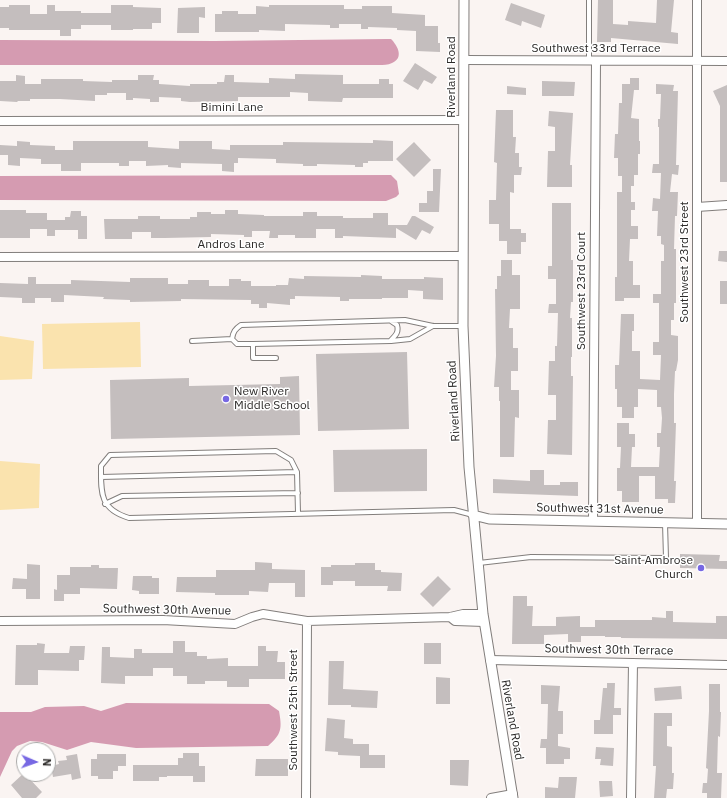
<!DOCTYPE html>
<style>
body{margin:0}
#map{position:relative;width:727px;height:798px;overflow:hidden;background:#faf4f2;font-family:"IBM Plex Sans",sans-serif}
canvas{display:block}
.north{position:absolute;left:16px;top:742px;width:40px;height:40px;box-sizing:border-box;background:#fff;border:1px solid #abaaa9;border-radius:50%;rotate:92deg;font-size:11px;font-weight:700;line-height:16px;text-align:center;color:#2c2a29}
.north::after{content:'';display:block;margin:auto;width:14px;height:18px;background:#7768e3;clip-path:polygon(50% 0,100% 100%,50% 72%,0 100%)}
</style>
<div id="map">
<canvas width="727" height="798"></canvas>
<div class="north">N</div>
</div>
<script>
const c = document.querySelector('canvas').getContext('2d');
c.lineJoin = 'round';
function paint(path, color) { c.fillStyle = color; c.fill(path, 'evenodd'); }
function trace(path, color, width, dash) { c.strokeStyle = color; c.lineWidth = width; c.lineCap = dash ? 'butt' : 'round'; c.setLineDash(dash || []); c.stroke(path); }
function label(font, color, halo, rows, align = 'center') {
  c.font = font + ' "IBM Plex Sans",sans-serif'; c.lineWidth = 3; c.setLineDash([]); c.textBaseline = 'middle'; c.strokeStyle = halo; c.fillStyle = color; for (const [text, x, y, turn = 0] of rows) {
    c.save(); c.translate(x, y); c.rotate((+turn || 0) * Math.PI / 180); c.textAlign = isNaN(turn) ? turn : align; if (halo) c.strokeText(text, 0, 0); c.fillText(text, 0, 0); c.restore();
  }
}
paint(new Path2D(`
 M140 322 141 367 43 369 42 324Z
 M0 336 34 341 32 379 0 380Z
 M0 461 40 464 39 508 0 510Z`), '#fae3ae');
paint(new Path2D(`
 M386 39H391C398 46 404 58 392 63 388 65 383 65 379 65H0V40L215 41Z
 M391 175 397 181 399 194 396 197 386 201 0 200V176Z
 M126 703 269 704 279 711C282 728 282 734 268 746L136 748 91 742 67 750 42 742 30 741 17 746 12 751 0 777V712H31L45 707 84 706 101 711Z`), '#d59bb1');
paint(new Path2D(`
 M598 0H613V24L628 25V21L656 23 657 0H674L671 32 678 33V44L611 38V42H597Z
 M511 3 545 15 541 28 522 21 521 26 505 20Z
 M9 5H30V14H47V5H55V11H81V13H111V5H133V7L161 8V23H152V29H133V30H111V25H81V29H71V36H60V30H9V28H0V7H9Z
 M269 5H344V9H362V6H392V13L425 15V26H438V43H440V52L416 51V31L397 30V28L368 27V29H361V24H339V28H330V25L285 24V31L259 30V32H215V14H222V11H238V14H256V6L269 7Z
 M205 7V18L199 17V33H177L178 8Z
 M415 63 437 77 432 84 424 80 418 90 403 81Z
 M295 74 343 75V84H379V79H389V84H393V98H343L342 102 308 101V93L290 92V97H238V101L190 102 181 101V98L159 97V102H150V99L133 98V100H126V93H107V95H95V101L60 99H30V101H18L17 102 0 101V81H16V75L25 76V84H41V79H83V81L112 82V80H138V75H154L153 80H159V84L190 86V84H217V82H224L225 75H234V82L269 83V78L295 79Z
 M630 78H639V90H634L631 118 639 119V141H640V154H638V175H634V186H631V202H635V210H631V226H638V239H630L629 261H633V285H640V298H624V301H615V277H617V192H622V176H618V158H614L615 134H618L619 103H622V84H630Z
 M542 81 575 82 574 96H542Z
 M656 84 674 85 673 91H678L676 165H679L678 175 672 174 670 192H678L677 216H675L674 249H676V303H674V320H671V335L678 336V360L676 371H675L674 394V423H676L674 481H676L675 503H668V499H655V476H639V502H622V491H617V468H620L621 447H617V423H629V434H635V447H632L631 467H659L660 447H657V433H661L662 418 661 407H657V390L638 389V407H634V418H622V407H617V389H615V365H619L621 314H634V331H632V351H640V379L660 380 661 355H653V342H659V303H653V294H661V261H664V245L661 244V236H657L658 211H652L653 198 660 199 661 173H652L653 164H659V127H658V119H660L661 94H656Z
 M727 85V182H720V106L713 91Z
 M507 86 526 88V95L507 94Z
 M496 110H513V137H516L515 153H519V167H522L521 175H514V193L510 192V229H521V233H526V242H521V254H507V241H499V224H489V200H496L497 163 494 162Z
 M549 111 573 113 570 165H572V187H547L548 151H555V127L548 126Z
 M373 140 393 141V161H368V163H363V167H355V165L317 164V166H303V164L276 163V159L238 158V163H234V172L222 171V164L181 163V168L168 167V165L146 166V161H129V166H119V163H81V171H61V164H41V159L20 158V166L8 165V155H0V145L17 146V141L30 142V145L55 146V150H73V141H148V147L179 149V141H212V149L230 150V145H283V142L373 143Z
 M414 142 431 160 414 177 396 159Z
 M433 169H441L439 212H419V203H427V191H433Z
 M552 203H571V260H573V302H571L570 318H572V357H571V376H573L572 455 547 454 548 420H556V395H548L549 361H555V346H557L558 313H548L549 304H556V279H548V266H552Z
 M0 210H26V213H47V220H65V217H70L71 211H81V216H87V239H78V230H55V236H47V229H30V238H0Z
 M225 210H238V214L264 215V216H303V212H317V216H343V218H373V213H388V225H407L412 216H415L434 227 430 234 422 230 416 240 396 228V238L343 236V238H335V229H316V238H295V235H278V238H269L270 231H252V237H244V235L211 234V237L165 238H151V232H132V239H105L104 219H138V216H160V219H190V217H197V212H211V214H225Z
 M719 251H727V262L718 261Z
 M501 260H512V275H520V309H510L509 328H513V348H518V371H511V390H519V418L515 417 514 457H500V401H499V387H494L496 356 495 289H497V276H501Z
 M361 275 382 276V279H424V277L443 278V300L423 299V291L408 290V298H382V299H349V301H340V297L295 296V299H290V305L267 303V308H259V304H251V300L181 299V301L130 302V300L103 299 104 297 64 295V302H51V298H35V303H22V298L0 297V283L28 284V277H36V284H71V280L130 282V278H168V284H188V280H209V286H229V279H241V281H251V286H276V285H288L289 278 304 279V276L361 277Z
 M720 281H727V304H720Z
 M407 352 409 429 318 431 316 354Z
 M299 376 300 435 111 439 110 380 189 378V386L280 384V377Z
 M427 449V491L334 492 333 450Z
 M530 470H544V485H560V482H578V496L493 493V479L530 481Z
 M680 554 720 555 719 561H727V569L680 568Z
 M255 562 272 563V569L305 570V597H295V583H269L268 592 249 591V595H215V593L176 592 177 577H216V570H255Z
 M355 563H375V570H381V572L402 573 401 591H387L388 586H355V581H333V585H321V567H331V565H355Z
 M27 564 40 565V599H26V589H12L13 578 27 579Z
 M91 565H99V568H118L117 589 80 588V594H64V601H54V589L57 590V575H70V567H91Z
 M133 576H152V578H159V594H139V591L132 590Z
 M438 576 451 589 433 607 420 594Z
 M513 596H527V606H533L532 626H556V617L580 616V627H595V620H652V617L666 618V611H673V622L716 623V616H727V639L621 638V637H605V636H581V642H568V634L544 635V644H512Z
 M173 641H185V652H197V656H207V659L228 658V666H258V646H266V651H278L277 662H285V679H249V687H227V681H205V684H187V676H173V668H153V676H125V684L101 683 102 647H110V657L134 658V649H142V653H173Z
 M37 643 45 644 44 653H69L70 646H85L84 660H79V671L38 670V685H15L16 645H37Z
 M424 643H441V664H424Z
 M329 661H344L343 689 378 691 377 708 351 707V705H328Z
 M436 677 450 678V704H436Z
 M607 683H615L614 708H621V715H613V734H594V720H600L603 688H607Z
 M709 684H720V712H721L720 737 718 736 717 773H722L721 798H707V793H702L703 783H707L708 769 706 768 709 711Z
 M541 685 560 686 558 711H563V734H558V746L570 748V759H564V764H546V748H540L541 739H547L548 704H541Z
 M681 686 682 699 655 701 654 688Z
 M654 713H672V726H667V746L672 747V773H674L673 789H667L666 798H654L656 766H653Z
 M327 718 345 720 344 738 353 739V744H369V755H385V768H360V756L338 755V752L325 751Z
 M596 747 614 748 613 766 600 765 601 759H595Z
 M183 753H199V766H205V782H193V776H167V777H159V781H133V765H178V758H183Z
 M77 754 81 778 72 780 71 774 53 777 51 766 59 764 58 761 67 760 66 756Z
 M97 754H126V766H118V771H113V779H98V776H91V759H97Z
 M256 759H288V776H255Z
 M450 760H469L468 786 450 785Z
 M24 773 42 792 36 798H22L11 785Z
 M559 777H577L575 798H545V787L558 788Z
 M599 781H612L613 796 600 797Z`), '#c4bebe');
const service = new Path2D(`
 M589 0V60
 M391 321 397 325C399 332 396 335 391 340
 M232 339C233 332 235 329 241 325L405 320 433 326H462
 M192 341 232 339 237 344H253L391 341 410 339 433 326
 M253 344V358H276
 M101 477 297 472
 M105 504 122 496 298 493
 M298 513 297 472 291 460 276 451 110 455 101 466C101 492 99 509 129 518L454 510 473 515
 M479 563 531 557 666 558 665 523`);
const minor = new Path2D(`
 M697 0V523
 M464 60 727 61
 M0 121 464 120
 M697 207 727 205
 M0 257 463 256
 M593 521 596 61
 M450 617 455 621 484 622
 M0 621 163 620 235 624 252 617 263 614 307 621 450 617 463 614H483
 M490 660 727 665
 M306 798 307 621
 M491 798 513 794
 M631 798 633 663`);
const tertiary = new Path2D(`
 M464 0 463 326 469 467 483 614 513 798
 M473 515 489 519 727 524`);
trace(service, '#827e7c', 6);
trace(minor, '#827e7c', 10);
trace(tertiary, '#827e7c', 11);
trace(service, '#fff', 4);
trace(minor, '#fff', 8);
trace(tertiary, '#fff', 9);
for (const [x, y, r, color] of [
 [226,399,4,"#7768e3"],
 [701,568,4,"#7768e3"]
]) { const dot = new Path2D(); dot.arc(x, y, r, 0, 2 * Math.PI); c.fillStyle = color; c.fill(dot); trace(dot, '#fff', 1.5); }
label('12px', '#2c2a29', '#fff', [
 ["Southwest 33rd Terrace",596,49],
 ["Riverland Road",452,77,-90],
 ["Bimini Lane",232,108],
 ["Andros Lane",231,245],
 ["Southwest 23rd Street",685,262,-90],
 ["Southwest 23rd Court",582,291,-90],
 ["Riverland Road",454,401,-93],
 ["Southwest 31st Avenue",600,509,1],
 ["Southwest 30th Avenue",167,610,1],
 ["Southwest 30th Terrace",609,650,1],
 ["Southwest 25th Street",294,710,-90],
 ["Riverland Road",512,720,80]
]);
label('12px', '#2c2a29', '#fff', [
 ["New River",234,392],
 ["Middle School",234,406],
 ["Saint Ambrose",693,561,"right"],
 ["Church",693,575,"right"]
], 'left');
</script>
